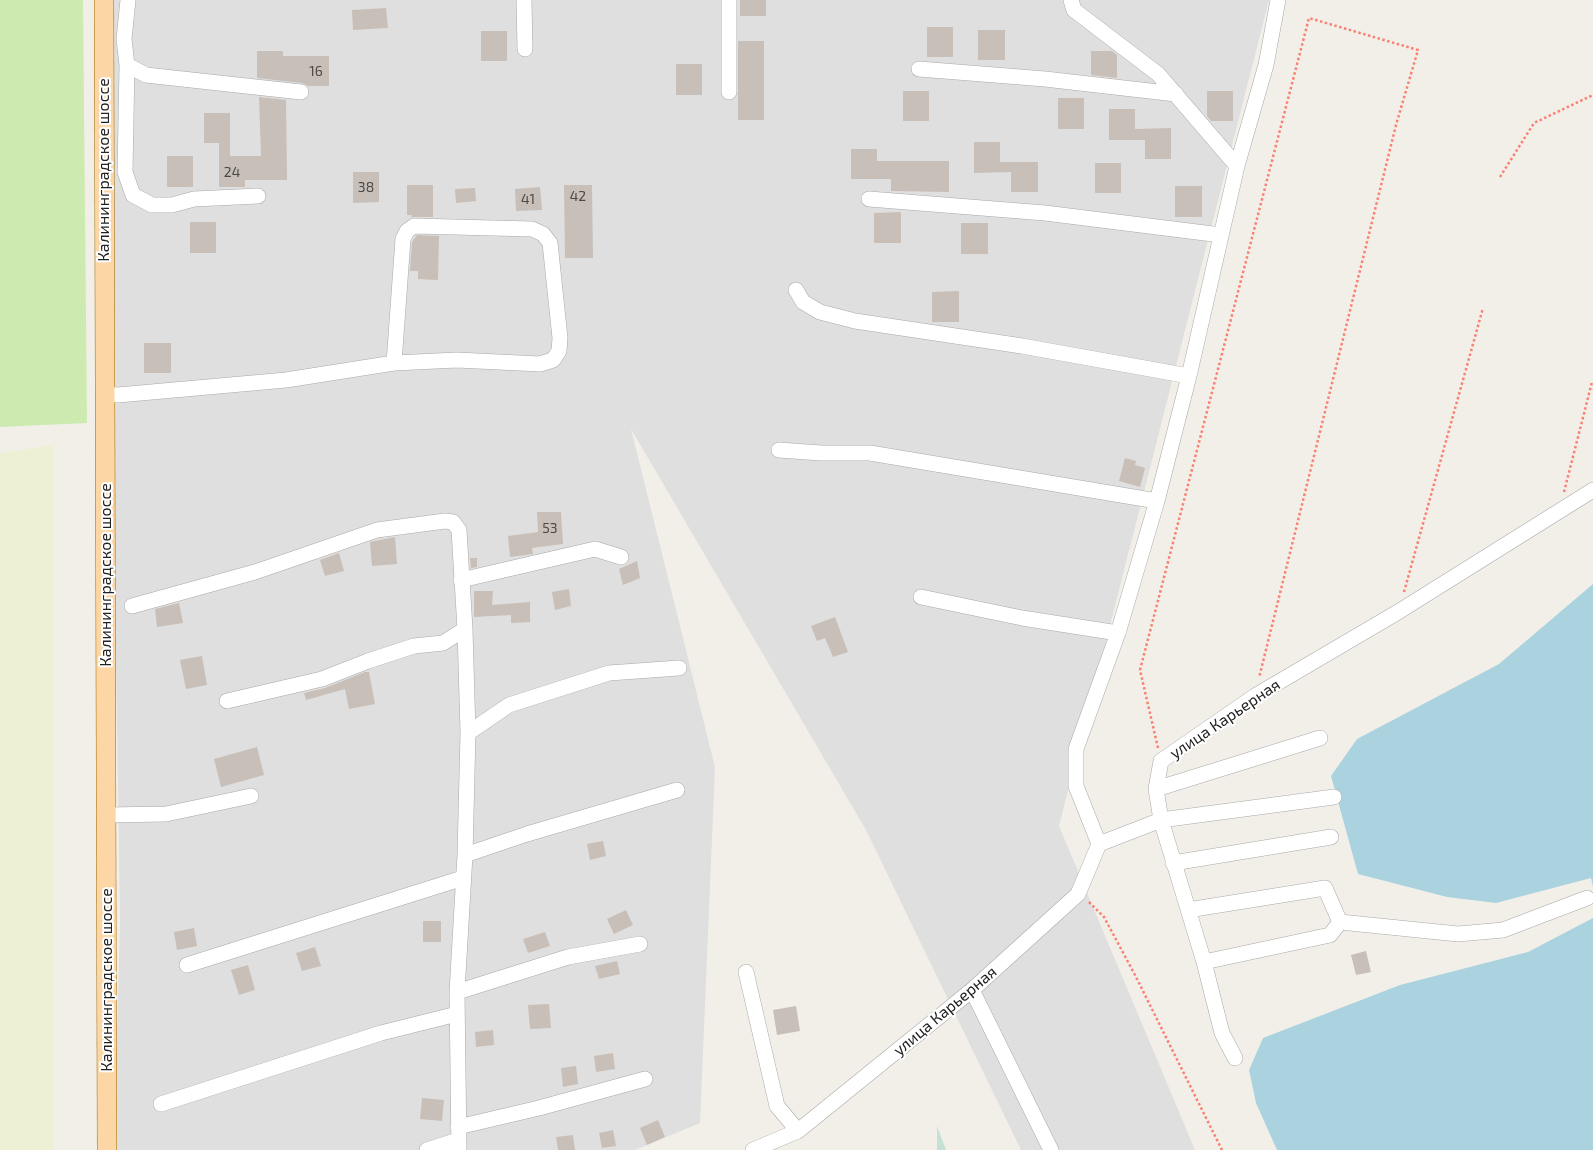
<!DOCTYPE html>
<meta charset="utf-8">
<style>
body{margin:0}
canvas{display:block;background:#f2efe9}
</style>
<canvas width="1593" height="1150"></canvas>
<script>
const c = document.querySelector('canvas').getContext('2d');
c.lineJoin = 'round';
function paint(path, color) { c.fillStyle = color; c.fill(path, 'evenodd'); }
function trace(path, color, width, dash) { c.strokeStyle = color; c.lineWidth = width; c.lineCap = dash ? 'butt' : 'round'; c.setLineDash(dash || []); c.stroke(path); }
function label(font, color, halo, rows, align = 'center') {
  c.font = font + ' "Exo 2",sans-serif'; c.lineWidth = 4; c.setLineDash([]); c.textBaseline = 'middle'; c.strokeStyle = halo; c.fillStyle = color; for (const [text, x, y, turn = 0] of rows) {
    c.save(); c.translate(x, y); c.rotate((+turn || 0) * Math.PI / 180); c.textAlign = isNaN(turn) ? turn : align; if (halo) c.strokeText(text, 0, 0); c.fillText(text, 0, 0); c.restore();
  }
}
paint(new Path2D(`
 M106 0H1269L1059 826 1195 1150H1021L866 830 631 429 715 767 700 1123 635 1150H114L120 922Z`), '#e0dfdf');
paint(new Path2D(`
 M53 445V1150H0V453Z`), '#eef0d5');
paint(new Path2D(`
 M0 0H83L87 423 0 427Z`), '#cdebb0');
paint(new Path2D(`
 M937 1126 946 1150H937Z`), '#c6e0d4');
paint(new Path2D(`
 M1593 584V887L1591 878 1496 903 1447 897 1358 874 1331 776 1357 739 1499 664Z
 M1593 918V1150H1277L1256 1103 1249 1070 1263 1038 1400 985 1528 952Z`), '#aad3df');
paint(new Path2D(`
 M740 0H766V16H740Z
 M386 8 388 28 353 30 352 10Z
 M927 27H953V57H927Z
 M978 30H1005V60H978Z
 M481 31H507V61H481Z
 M738 41H764V120H738Z
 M257 51H283V56H329V86H308L302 83 257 78Z
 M1091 51H1112L1117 55V78L1091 75Z
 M676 64H702V95H676Z
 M903 91H929V121H903Z
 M1207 91H1233V121H1211L1207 116Z
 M259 97 286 100 287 180H245V187H219V143H204V113H230V156H261Z
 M1058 98H1084V129H1058Z
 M1109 109H1135V129L1171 128V159H1145V140H1109Z
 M974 142H1000V162H1038V192H1011V172L974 173Z
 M851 149H877V161H949V192L891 191V179H851Z
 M167 156H193V187H167Z
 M1095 163H1121V193H1095Z
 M353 172H379V202L353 203Z
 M407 185H433V217H411L412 215H407Z
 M564 185H592L593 258H565Z
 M1175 186H1202V217H1175Z
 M540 187 542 210 516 211 515 189Z
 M475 188 476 201 456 203 455 189Z
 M901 212V243H874V213Z
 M190 222H216V253H190Z
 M961 223H988V254H961Z
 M417 235 439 236 438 280 418 279V271H410L412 242Z
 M959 291V322H932V292Z
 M144 343H171V373H144Z
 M1125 458 1136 461 1135 465 1145 468 1140 487 1119 481Z
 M537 512H561L563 544 532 548 533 554 510 557 508 536 538 532Z
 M395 537 397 564 372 566 370 542Z
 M339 553 344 571 325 576 320 560Z
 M470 558H477V567L471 568Z
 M637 561 640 578 623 585 619 569Z
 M569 589 571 606 555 610 552 592Z
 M474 591H493L492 605 530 602V622L511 623V615L474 617Z
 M179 603 183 623 157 627 155 609Z
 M835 617 848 652 833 657 825 638 817 641 811 626Z
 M202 656 207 685 186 689 180 660Z
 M365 672H369L375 704 349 709 345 689 306 700 304 693 325 688Z
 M257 747 264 775 221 787 214 759Z
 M603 841 606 856 590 860 587 844Z
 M626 910 633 925 614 934 607 919Z
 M423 921H441V942H423Z
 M194 928 197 946 177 950 174 932Z
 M545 932 550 946 528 953 523 939Z
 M315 947 321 966 302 971 296 953Z
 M1366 951 1371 972 1356 975 1351 955Z
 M617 961 620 974 599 979 595 966Z
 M248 965 255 990 239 995 231 970Z
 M549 1004 551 1028 530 1029 528 1005Z
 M796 1006 800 1031 777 1035 773 1010Z
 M493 1030 494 1045 476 1047 475 1032Z
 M613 1053 615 1069 596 1072 594 1056Z
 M576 1066 578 1084 563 1087 561 1068Z
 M422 1098 444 1100 442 1121 420 1119Z
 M658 1120 665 1137 647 1145 640 1128Z
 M613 1130 616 1146 602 1148 599 1133Z
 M573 1135 575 1150H558L556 1137Z`), '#c7bfb8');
const minor = new Path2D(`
 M128 0 124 39 127 65 125 172 133 195 152 205H172L194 199 258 196
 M524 0 525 49
 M1071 0 1074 10 1158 74 1237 166
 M127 65 146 75 301 92
 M919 69 1045 79 1176 94
 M729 92V0
 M869 199 1045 213 1221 235
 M796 290 803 302 820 312 855 321 1022 346 1189 376
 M105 394 118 395 286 380 394 363 403 239 407 231 414 226 532 229 543 234 550 243 560 338 559 351 553 360 540 364 457 360 394 363
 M779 450 821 453H870L1157 501
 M461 580 595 549 621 557
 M921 597 1022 618 1118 633
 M132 606 255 572 377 530 445 521 453 522 459 530 465 629 468 733 465 855 457 992 459 1150
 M227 701 322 679 368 661 414 646 443 643 465 629
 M468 733 509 705 609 673 679 668
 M1156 789 1320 738
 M106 815 166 814 251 796
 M1099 844 1076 786V749L1118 633 1157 501 1189 376 1237 166 1266 65 1278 0
 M465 855 527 834 677 790
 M1173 863 1331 837
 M1188 910 1325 888 1340 922 1458 934 1503 930 1587 898
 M1204 962 1330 935 1340 922
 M187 965 463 878
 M746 972 777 1106 798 1131
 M972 990 1051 1150
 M457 992 568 957 640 944
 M1235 1058 1222 1033 1204 962 1161 820 1334 797
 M161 1104 381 1033 457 1014
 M458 1127 539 1108 645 1079
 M427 1150 458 1140
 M753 1150 798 1131 972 990 1078 894 1099 844 1161 820 1156 789 1161 761 1255 696 1398 612 1593 490`);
const major = new Path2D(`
 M104 0 107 1150`);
trace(minor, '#a9a9a9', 16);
trace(major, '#a06b00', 20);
trace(new Path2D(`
 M1500 177 1534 123 1593 95
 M1564 492 1592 382
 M1404 592 1483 308
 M1158 748 1140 670 1309 18 1418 50 1396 125 1259 678
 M1089 902 1104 917 1135 975 1222 1150`), '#fa8072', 2.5, [2.5, 2.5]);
trace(minor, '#fff', 15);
trace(major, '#fcd6a4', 19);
label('14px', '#4b4948', null, [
 ["16",316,71],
 ["24",232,172],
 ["38",366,187],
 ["42",578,196],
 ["41",528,199],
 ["53",550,528]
]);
label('16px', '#222', '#fff', [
 ["Калининградское шоссе",104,170,-90],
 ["Калининградское шоссе",106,575,-90],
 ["улица Карьерная",1225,719,-34],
 ["Калининградское шоссе",107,980,-90],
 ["улица Карьерная",945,1011,-40]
]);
</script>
